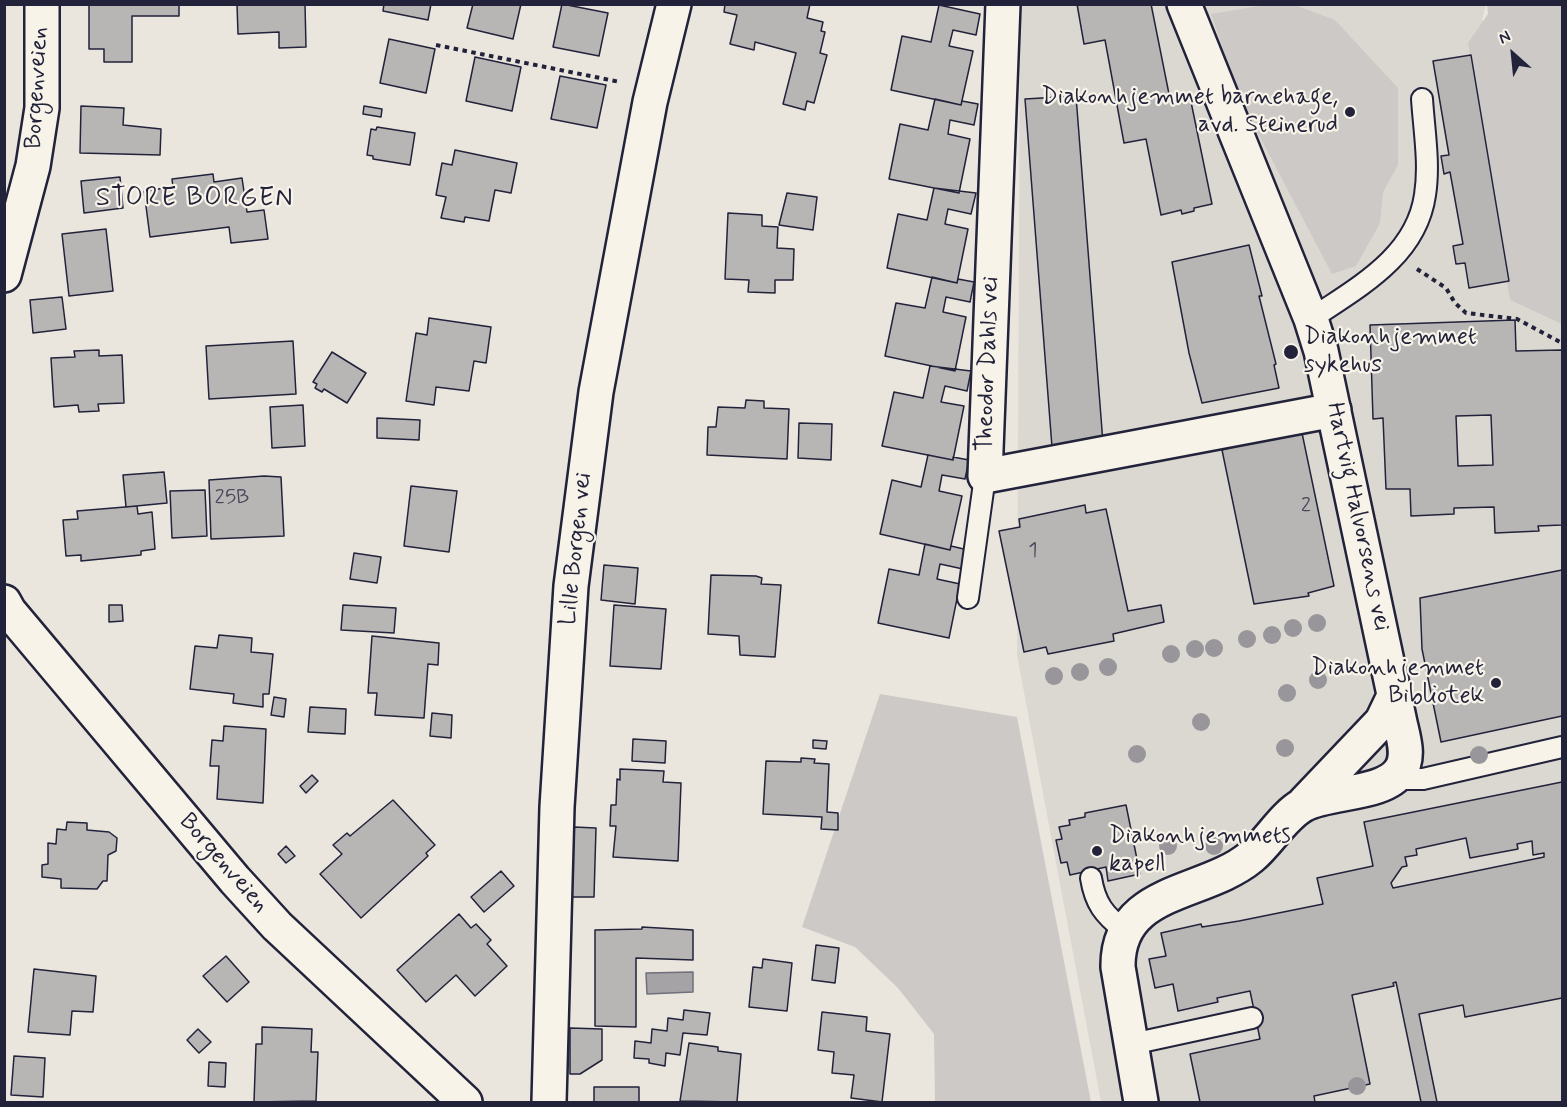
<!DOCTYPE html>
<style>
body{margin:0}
#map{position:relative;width:1567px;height:1107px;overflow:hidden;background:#eae6de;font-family:Mynerve,sans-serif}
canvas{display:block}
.frame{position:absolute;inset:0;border:6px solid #22223b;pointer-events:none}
.north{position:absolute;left:1483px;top:24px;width:60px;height:60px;-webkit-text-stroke:4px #f7f3e8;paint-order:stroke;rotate:333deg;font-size:16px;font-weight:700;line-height:24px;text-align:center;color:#22223b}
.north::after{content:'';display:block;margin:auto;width:21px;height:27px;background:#22223b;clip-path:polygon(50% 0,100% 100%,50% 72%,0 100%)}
</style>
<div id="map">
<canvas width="1567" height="1107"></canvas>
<div class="frame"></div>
<div class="north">N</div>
</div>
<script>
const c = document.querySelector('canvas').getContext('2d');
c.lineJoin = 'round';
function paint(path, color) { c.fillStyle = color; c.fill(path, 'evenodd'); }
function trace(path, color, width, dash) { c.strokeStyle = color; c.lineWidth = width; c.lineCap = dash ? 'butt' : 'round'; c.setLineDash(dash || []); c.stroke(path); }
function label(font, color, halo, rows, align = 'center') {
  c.font = font + ' Mynerve,sans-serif'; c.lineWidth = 4.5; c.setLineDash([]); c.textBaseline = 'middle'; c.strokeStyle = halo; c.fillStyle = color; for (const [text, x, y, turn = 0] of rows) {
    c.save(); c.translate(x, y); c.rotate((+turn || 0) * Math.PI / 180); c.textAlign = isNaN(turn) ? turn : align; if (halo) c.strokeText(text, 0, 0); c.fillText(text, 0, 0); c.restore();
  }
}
paint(new Path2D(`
 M1020 5H1486L1482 20 1562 49V1102H1101L1017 655Z`), '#dbd8d2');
paint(new Path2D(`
 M1266 5H1295L1335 20 1398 88V165L1383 192 1380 223 1356 266 1332 274 1241 101 1211 14Z
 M1487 5H1562V324L1510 300 1468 43 1488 14Z
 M880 694 1017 717 1091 1102H935L934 1034 898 988 855 947 802 927Z`), '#cdc9c6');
const water = new Path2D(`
 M693 972V992L647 994 646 973Z`);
paint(water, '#a6a3a6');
trace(water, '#716f7b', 1.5);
const building = new Path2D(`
 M89 4H179V16H132V62H104V49H89Z
 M237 4H305L306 47 279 48V32L238 34Z
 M384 4H431L428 20 383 11Z
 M473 4H521L513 39 467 28Z
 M562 4 608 13 599 56 553 47Z
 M725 4H810L807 18 823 22 821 31 825 32 820 53 827 55 814 103 807 101 805 110 783 104 796 53 755 42 754 50 730 44 737 15 724 12Z
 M1077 4H1151L1170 99 1190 97 1212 204 1194 208V211L1182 214 1181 210 1161 215 1146 139 1124 143 1105 40 1084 44Z
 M939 5 980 14 976 35 953 30 949 46 973 51 961 105 891 90 902 36 931 42Z
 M389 39 435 49 426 93 380 83Z
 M1471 55 1509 281 1469 288 1465 263 1456 264 1453 246 1463 244 1450 172 1444 174 1441 156 1449 155 1433 61Z
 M475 57 521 67 512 111 466 101Z
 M560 76 606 85 597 128 551 119Z
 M1076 96 1103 443 1052 447 1025 99Z
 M935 99 961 105 962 101 978 104 974 125 950 120 948 134 970 139 959 193 889 179 900 124 928 130Z
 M81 106 124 108 123 125 161 129 160 155 80 153Z
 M364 106 382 109 381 117 363 114Z
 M377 127 415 133 410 165 373 159V156L367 155 371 129 376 130Z
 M455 150 517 163 511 193 495 190 489 221 465 217 464 222 441 218 446 197 436 195 442 163 452 165Z
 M213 174 214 182 242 178 247 212 264 210 268 239 231 243 229 227 150 237 144 191 173 187 172 179Z
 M120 177 123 208 84 213 81 181Z
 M934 188 976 193 971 214 948 209 945 224 968 229 957 283 887 268 898 214 927 220Z
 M787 193 817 197 813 230 779 225Z
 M728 213 762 215V226L778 227 777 248 794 249 793 280H775V293L748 292 749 280 725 279Z
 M106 229 113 291 69 296 62 234Z
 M1249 245 1262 296H1259L1276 364 1274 365 1279 388 1202 403 1189 353 1172 262Z
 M932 277 957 283 958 279 974 282 970 302 946 297 943 312 966 317 955 371 885 356 896 303 925 308Z
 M62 297 66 329 33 333 30 300Z
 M429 318 491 327 486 363 474 361 469 391 436 387 434 405 406 401 416 333 427 335Z
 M1515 320 1516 351 1562 350V525L1538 526 1539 531 1495 533 1494 507 1454 508V514L1411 516 1410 489H1386L1383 418 1373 419 1370 325ZM1491 415 1493 465 1458 466 1456 416Z
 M293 341 296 394 209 399 206 346Z
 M99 350V356L122 355 124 403 98 404 99 411 79 412 78 405 54 407 51 358 75 357 74 351Z
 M332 352 366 373 347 403 324 389 322 392 315 388 317 384 313 382Z
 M930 366 971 371 967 391 945 386 941 402 964 406 953 460 882 446 894 392 923 398Z
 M746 400 764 401V408L789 409 787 459 707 455 708 427H716L718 407 745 408Z
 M303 405 305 446 272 448 270 407Z
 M377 418 420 420 419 440 377 438Z
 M799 423 832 424 831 460 798 458Z
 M1302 433 1334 586 1308 593 1309 596 1254 604 1222 450 1248 443 1247 441Z
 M928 455 953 460V457L969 460 965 479 942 475 939 491 962 496 950 550 880 534 892 480 921 487Z
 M164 472 167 503 126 507 123 475Z
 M264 476 281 477 284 536 211 539 209 480Z
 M411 486 457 491 449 552 404 546Z
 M205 490 207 536 172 538 170 491Z
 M1085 505 1086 513 1106 509 1128 611 1161 605 1164 622 1113 634 1114 641 1048 654 1046 647 1024 652 999 531 1020 527 1019 519Z
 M137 506 138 514 152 512 155 549 141 551V555L81 561V555L66 556 63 520 78 519 77 511Z
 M925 544 950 550 951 546 968 550 963 569 940 564 937 579 960 584 949 638 878 623 889 569 919 575Z
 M354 553 381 557 377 583 350 579Z
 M604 565 638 568 635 604 601 600Z
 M1562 570V716L1441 742 1422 649 1420 598Z
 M711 575 756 576 762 578 761 584 781 585 775 657 740 655 739 636 708 634Z
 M109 605H122L123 621 109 622Z
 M343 605 396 608 394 633 341 630Z
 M614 605 666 609 661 669 610 666Z
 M219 635 252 638 251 652 273 654 269 694H263V707L233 703 234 694 190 689 195 646 217 648Z
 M372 636 439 643 438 665 428 664 424 718 375 715 377 693H368Z
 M274 697 286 699 284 717 271 715Z
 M310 707 346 709 345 734 308 732Z
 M432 713 452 715 451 738 430 736Z
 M224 726 266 729 263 803 217 799 219 766H210L212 740 223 741Z
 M633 739 666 741 665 763 632 761Z
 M813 740 827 741 826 749 813 748Z
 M801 758 815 759 814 763 829 764 827 812 838 813V830L821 829 822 817 763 814 766 761 801 762Z
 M620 769 664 771 663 782 681 783 678 861 613 857 616 826H610L611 805H616L617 779 620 780Z
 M312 775 318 781 306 793 300 786Z
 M1562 782V998L1465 1017 1463 1005 1419 1014 1437 1102H1421L1396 982 1393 983 1394 986 1352 995 1370 1084 1314 1096 1315 1102H1200L1190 1054 1260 1039 1250 991 1217 998 1218 1002 1178 1011 1173 984 1155 988 1149 959 1166 956 1161 933 1201 924 1202 927 1239 921 1323 904 1317 878 1373 866 1364 822ZM1466 838 1470 858 1518 849 1517 844 1532 841 1533 855 1544 853V857L1393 888 1391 883 1402 867 1407 866 1405 857 1417 855 1416 849Z
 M393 800 435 845 426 853 428 856 361 918 320 874 342 854 333 845 347 833 350 836Z
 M1126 805 1140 874 1108 881 1106 867 1070 875 1067 862 1061 863 1056 840 1062 839 1059 827 1070 825 1069 820 1085 817V813Z
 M67 822 87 823V830L109 832 117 838 116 851 108 855 107 881H103L97 889 61 888V879L42 877V865L48 864V843L56 844 57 829 66 830Z
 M574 827 596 828 594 897H572Z
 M286 846 295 856 286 863 278 854Z
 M501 871 514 886 484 912 471 897Z
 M459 914 471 928 476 924 491 940 487 944 507 966 475 996 456 975 426 1002 397 970Z
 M642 927 693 930V960L636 958V1027L595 1026V930L642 929Z
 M816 945 839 948 835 983 812 980Z
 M226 956 249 982 227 1002 203 976Z
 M763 959 792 963 787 1011 749 1007 753 967 762 968Z
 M34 969 96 976 93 1012 72 1011 70 1035 28 1032Z
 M684 1010 710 1013 707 1035 683 1033 680 1055 666 1053 665 1066 649 1063V1059L634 1058 635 1041 651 1043 652 1029 667 1031 668 1018 683 1020Z
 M822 1012 867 1017 866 1031 890 1034 882 1102 851 1098 854 1075 832 1073 834 1052 818 1050Z
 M262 1027 312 1029 311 1052H318L316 1101 254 1102 256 1044H262Z
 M570 1028 602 1029V1060L580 1074H570Z
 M198 1029 211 1042 199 1053 187 1040Z
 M689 1043 718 1047V1051L741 1054 737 1102 680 1101Z
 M14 1056 45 1058 43 1097 11 1095Z
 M209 1062 226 1063 225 1087 208 1086Z
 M594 1087H639V1102H594Z`);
paint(building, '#b8b6b5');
trace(building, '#22223b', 1.5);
const lane = new Path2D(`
 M1311 319C1358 287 1416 257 1425 195 1430 164 1424 130 1422 99
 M968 598 985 476
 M1392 779H1423L1562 747
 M1091 878C1095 903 1104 915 1124 930
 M1132 1044 1252 1018`);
const street = new Path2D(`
 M1003 4 985 476 1334 410
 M4 275 33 166 42 108V4
 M4 602 9 611 235 880 277 926 465 1102
 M1304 803 1382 721 1394 696
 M549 1102 557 807 571 586 596 392 650 102 674 4
 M1141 1102 1118 967C1117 888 1204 896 1251 857 1269 842 1283 816 1303 805 1329 791 1384 795 1400 771 1411 756 1402 734 1399 718L1321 351 1311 319 1184 4`);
trace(lane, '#22223b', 24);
trace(street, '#22223b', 38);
trace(new Path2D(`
 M436 45 620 82
 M1417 269 1446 288 1455 303 1466 313 1517 319 1562 343`), '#22223b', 4, [4.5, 4.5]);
trace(lane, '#f7f3e8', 20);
trace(street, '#f7f3e8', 33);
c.fillStyle = '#98969b';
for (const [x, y] of [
 [1317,623],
 [1293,628],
 [1272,635],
 [1247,639],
 [1214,648],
 [1195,649],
 [1171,654],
 [1108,667],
 [1080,672],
 [1054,676],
 [1318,680],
 [1287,693],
 [1201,722],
 [1285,748],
 [1137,754],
 [1479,755],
 [1168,846],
 [1214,846],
 [1357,1086]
]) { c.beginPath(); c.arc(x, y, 9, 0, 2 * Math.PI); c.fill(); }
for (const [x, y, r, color] of [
 [1350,112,6,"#22223b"],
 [1291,352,8,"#22223b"],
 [1496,683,6,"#22223b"],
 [1097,851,6,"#22223b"]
]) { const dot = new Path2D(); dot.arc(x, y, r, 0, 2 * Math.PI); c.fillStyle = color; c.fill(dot); trace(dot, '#f7f3e8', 2); }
label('21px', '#48475a', null, [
 ["25B",232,499],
 ["2",1306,507],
 ["1",1033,552]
]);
label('24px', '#22223b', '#f7f3e8', [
 ["Borgenveien",38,88,-87],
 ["Theodor Dahls vei",989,364,-88],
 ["Hartvig Halvorsens vei",1357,517,78],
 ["Lille Borgen vei",577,549,-84],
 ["Borgenveien",223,864,49]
]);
label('24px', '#22223b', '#f7f3e8', [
 ["Diakonhjemmet barnehage,",1338,98],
 ["avd. Steinerud",1338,126],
 ["Diakonhjemmet",1304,338,"left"],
 ["sykehus",1304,366,"left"],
 ["Diakonhjemmet",1484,669],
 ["Bibliotek",1484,697],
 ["Diakonhjemmets",1109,837,"left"],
 ["kapell",1109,865,"left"]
], 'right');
c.letterSpacing = '1.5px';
label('26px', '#22223b', '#f7f3e8', [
 ["STORE BORGEN",195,200]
]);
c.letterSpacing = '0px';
</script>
